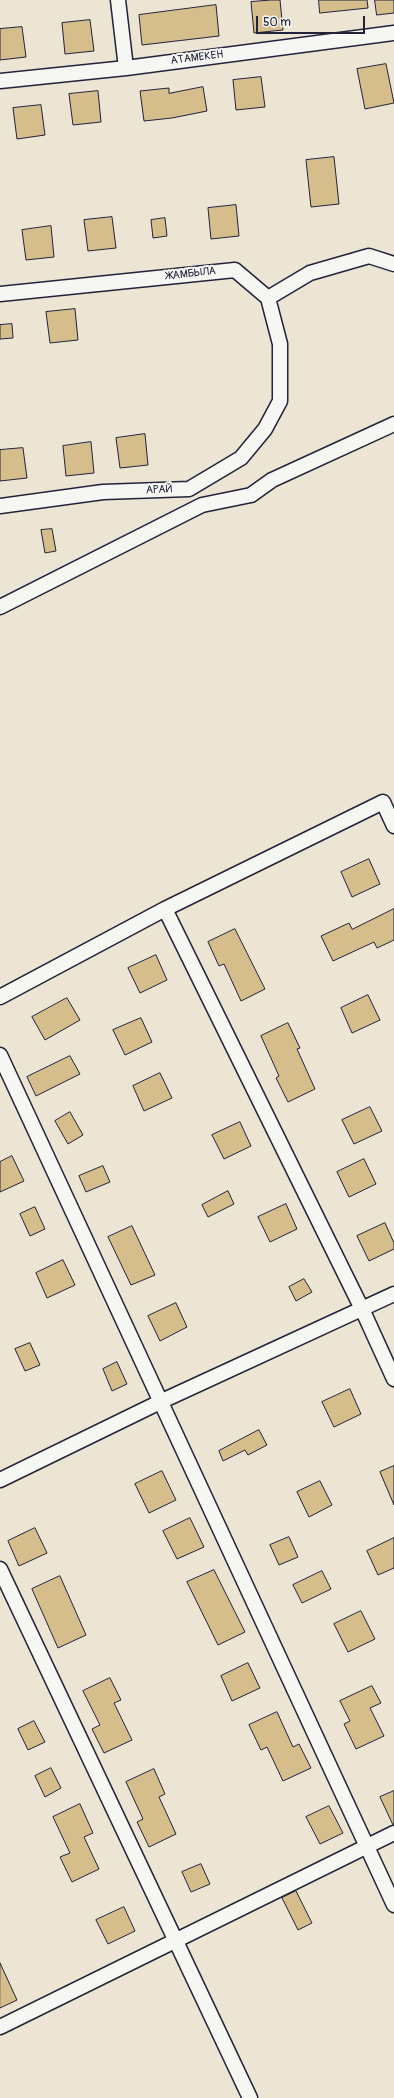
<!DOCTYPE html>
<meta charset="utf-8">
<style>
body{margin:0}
#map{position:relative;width:394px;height:2098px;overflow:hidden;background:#ece5d3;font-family:Pangolin,sans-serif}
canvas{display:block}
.scale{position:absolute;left:256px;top:16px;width:109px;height:18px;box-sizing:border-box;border:2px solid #22223b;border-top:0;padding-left:5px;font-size:12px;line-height:14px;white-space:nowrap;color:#22223b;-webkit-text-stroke:3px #f6f6f2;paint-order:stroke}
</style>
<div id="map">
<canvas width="394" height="2098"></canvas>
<div class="scale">50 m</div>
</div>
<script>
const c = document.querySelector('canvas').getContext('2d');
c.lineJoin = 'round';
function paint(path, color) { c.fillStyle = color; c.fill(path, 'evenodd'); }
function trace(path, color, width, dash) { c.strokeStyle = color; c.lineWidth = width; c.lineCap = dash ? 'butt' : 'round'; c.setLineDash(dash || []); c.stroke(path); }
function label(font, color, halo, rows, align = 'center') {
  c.font = font + ' Pangolin,sans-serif'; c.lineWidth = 4; c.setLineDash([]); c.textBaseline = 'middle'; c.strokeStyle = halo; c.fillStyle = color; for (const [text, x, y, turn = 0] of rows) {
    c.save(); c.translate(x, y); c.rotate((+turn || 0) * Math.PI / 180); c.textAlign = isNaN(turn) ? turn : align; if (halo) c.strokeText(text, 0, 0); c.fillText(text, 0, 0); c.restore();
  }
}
const building = new Path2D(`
 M271 0H280L283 30 254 33 251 2Z
 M319 0H367L368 8 320 13Z
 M375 0H394V13L377 15Z
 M216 5 219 36 142 45 139 15Z
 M90 20 94 51 65 54 62 23Z
 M22 27 26 57 0 60V29Z
 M386 64 394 103 365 109 357 69Z
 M261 77 265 107 236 110 233 80Z
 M203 87 207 111 172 118 144 121 140 91 169 88V93Z
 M98 91 101 122 73 125 69 94Z
 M41 105 45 135 17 139 13 108Z
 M334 157 339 204 311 207 306 160Z
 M236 205 239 236 211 239 208 208Z
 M112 217 116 248 88 251 84 220Z
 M165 218 167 236 153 238 151 220Z
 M51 226 54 257 26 260 22 230Z
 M75 309 78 340 50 343 46 312Z
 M12 324 13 338 0 339V325Z
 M145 434 148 465 120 468 116 438Z
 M91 442 94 473 66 476 63 446Z
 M23 448 27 478 0 481V450Z
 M52 529 56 551 45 553 41 530Z
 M369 859 380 884 352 897 341 872Z
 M394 909V940L377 948 374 942 333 961 321 936 349 923 352 929Z
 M235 929 265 989 241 1001 224 964 219 966 208 942Z
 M156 955 167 980 140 993 128 968Z
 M368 995 380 1020 352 1033 341 1008Z
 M67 998 80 1020 45 1040 32 1017Z
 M141 1018 152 1042 125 1055 113 1030Z
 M288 1023 300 1048 297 1049 315 1089 288 1102 276 1078 279 1076 261 1036Z
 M70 1056 80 1074 36 1096 27 1077Z
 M160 1073 172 1098 144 1111 133 1086Z
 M370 1107 382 1131 354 1144 342 1120Z
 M70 1112 83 1135 68 1144 55 1121Z
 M240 1122 251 1146 224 1159 212 1135Z
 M12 1156 24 1181 0 1192V1162Z
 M364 1159 376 1184 349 1197 337 1172Z
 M103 1166 110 1182 86 1192 79 1176Z
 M228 1191 234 1204 208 1217 202 1205Z
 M286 1204 297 1229 270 1242 258 1217Z
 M35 1207 45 1229 30 1236 20 1214Z
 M385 1223 394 1243V1249L369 1261 357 1236Z
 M132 1226 155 1275 131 1285 108 1237Z
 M63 1260 75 1285 47 1298 36 1273Z
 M304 1279 312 1292 296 1301 289 1287Z
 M176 1303 187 1327 160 1341 148 1316Z
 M30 1343 40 1365 25 1371 15 1349Z
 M117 1362 127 1384 112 1391 103 1369Z
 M350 1389 361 1414 334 1427 322 1402Z
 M259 1430 267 1445 248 1455 245 1450 223 1461 219 1451Z
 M394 1466V1505L380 1472Z
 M162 1471 176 1500 149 1513 135 1484Z
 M320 1481 332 1505 309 1517 297 1492Z
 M190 1518 204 1547 177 1559 163 1531Z
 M35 1528 47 1553 19 1566 8 1541Z
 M289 1537 298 1557 279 1565 270 1545Z
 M394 1538V1568L378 1575 367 1551Z
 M214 1570 245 1632 218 1645 187 1582Z
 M322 1571 331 1589 302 1603 293 1585Z
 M60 1576 86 1635 58 1648 32 1589Z
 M361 1611 375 1639 348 1652 334 1624Z
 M248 1663 260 1688 232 1701 221 1676Z
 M110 1678 121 1700 114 1703 132 1740 104 1753 92 1729 100 1725 83 1691Z
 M372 1686 381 1703 370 1708 384 1736 356 1749 344 1724 350 1721 340 1701Z
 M277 1712 293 1747 299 1744 311 1768 283 1781 267 1747 261 1750 249 1725Z
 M34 1721 45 1742 28 1750 18 1729Z
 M51 1768 61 1788 45 1797 35 1776Z
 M154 1769 165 1794 159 1797 176 1834 149 1847 137 1822 143 1819 126 1782Z
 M394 1791V1825H393L380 1797Z
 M80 1804 93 1833 84 1837 99 1869 72 1882 60 1857 70 1853 53 1817Z
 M329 1806 343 1833 320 1844 306 1817Z
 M201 1864 210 1884 191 1892 182 1872Z
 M296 1891 312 1923 298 1930 282 1898Z
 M124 1907 135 1931 108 1944 96 1920Z
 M0 1963 17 2000 0 2008Z`);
paint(building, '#d6bd8c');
trace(building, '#22223b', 1);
const street = new Path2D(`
 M118 0 126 68
 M0 81 126 68 394 33
 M0 294 235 270 268 298 280 344V401L265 429 241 458 189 489 103 492 0 506
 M268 298 310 273 369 256 394 264
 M0 607 202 505 251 495 272 480 394 424
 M165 909 383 802 394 826
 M0 997 165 909 362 1309 394 1379
 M0 1055 394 1905
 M0 1480 162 1401 394 1294
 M0 1569 250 2098
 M0 2027 394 1833`);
trace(street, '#22223b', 17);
trace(street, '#f6f6f2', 14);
label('11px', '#22223b', '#f6f6f2', [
 ["АТАМЕКЕН",197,58,-7],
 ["ЖАМБЫЛА",191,274,-6],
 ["АРАЙ",159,490,-2]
]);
</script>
